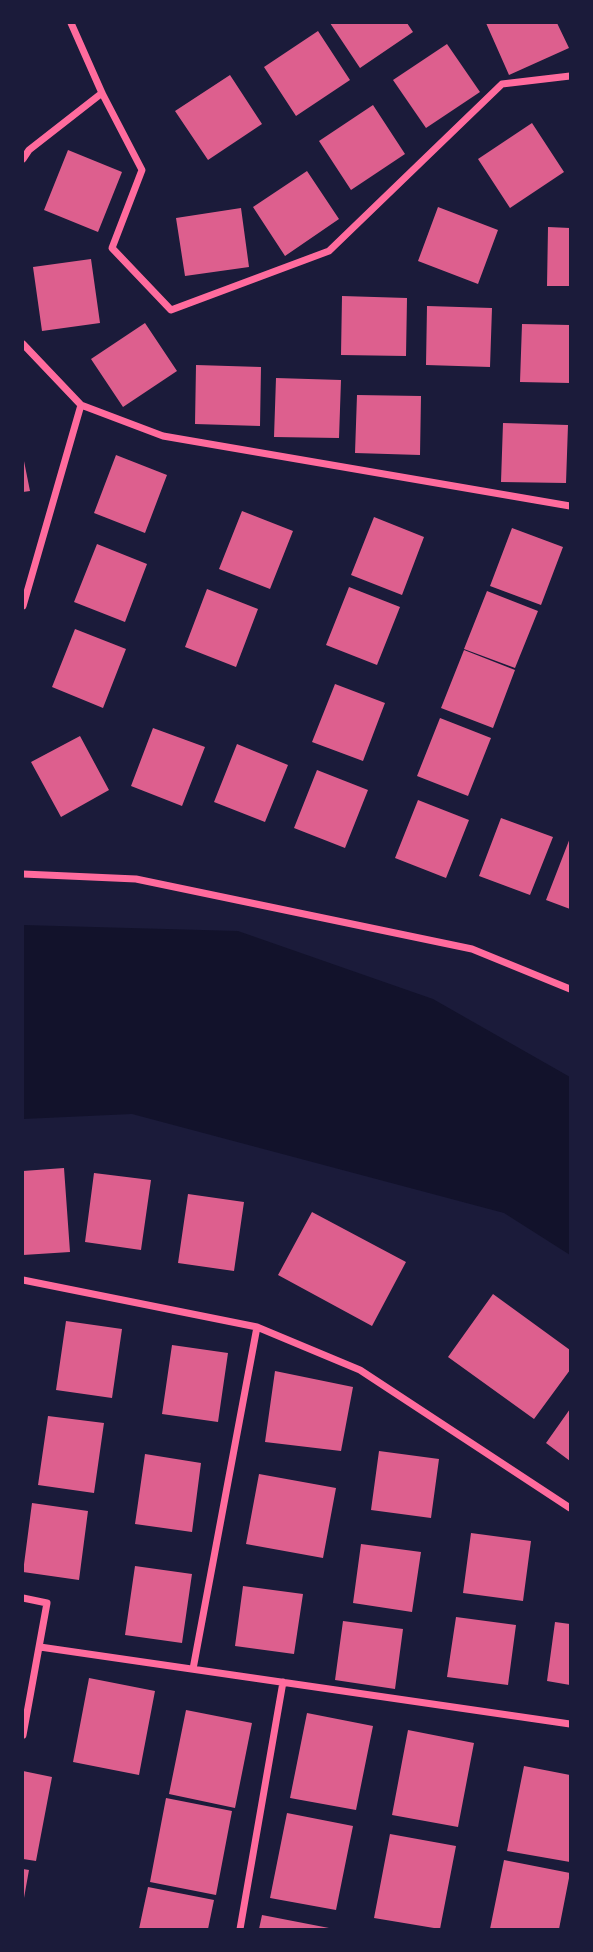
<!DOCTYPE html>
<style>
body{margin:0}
#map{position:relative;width:593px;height:1952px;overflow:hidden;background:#1b1b3a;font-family:Ubuntu,sans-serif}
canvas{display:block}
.frame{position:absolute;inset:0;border:24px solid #1b1b3a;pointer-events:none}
</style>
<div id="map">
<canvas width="593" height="1952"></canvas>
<div class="frame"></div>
</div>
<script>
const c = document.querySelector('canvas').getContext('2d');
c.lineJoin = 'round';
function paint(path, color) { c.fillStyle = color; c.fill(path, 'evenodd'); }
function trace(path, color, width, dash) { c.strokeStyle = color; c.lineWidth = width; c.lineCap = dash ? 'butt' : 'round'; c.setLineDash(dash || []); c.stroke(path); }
paint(new Path2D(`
 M23 925 238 931 433 999 570 1077V1255L504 1213 132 1114 23 1119Z`), '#12122b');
paint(new Path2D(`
 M330 23H407L413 32 360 68Z
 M486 23H557L569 48 509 75Z
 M318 31 350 80 296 116 264 67Z
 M447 44 480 92 426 128 393 80Z
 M230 75 262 124 208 160 175 111Z
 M373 105 405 154 351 190 319 141Z
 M532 123 564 172 510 208 478 159Z
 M68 150 122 172 98 232 44 210Z
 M307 171 339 219 285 256 253 207Z
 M438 207 498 230 478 284 418 261Z
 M241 208 249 267 185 276 176 218Z
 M548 227 570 228V286H547Z
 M91 259 100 323 42 331 33 267Z
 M342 296 407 298 406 356 341 355Z
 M427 306 492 308 490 367 426 365Z
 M145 323 177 371 123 407 91 359Z
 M522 324 570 325V383L520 382Z
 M196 365 261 367 260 426 195 424Z
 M276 378 341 380 339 438 274 437Z
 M357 395 421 396 420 455 355 453Z
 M503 423 568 425 566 483 501 482Z
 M116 455 167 475 145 533 94 513Z
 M23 456 30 491 23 492Z
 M242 511 293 531 270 589 219 569Z
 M374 517 424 537 402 595 351 575Z
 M512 528 563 547 541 605 490 586Z
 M97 544 147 564 125 622 74 602Z
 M349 587 400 607 377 665 326 645Z
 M207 589 258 609 236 667 185 647Z
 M487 591 538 611 515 668 464 649Z
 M75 629 126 649 103 708 52 687Z
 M464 650 515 670 493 728 441 708Z
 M335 684 385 703 363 761 312 742Z
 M440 718 491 738 468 796 417 776Z
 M153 728 205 747 182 806 131 786Z
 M80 736 109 790 61 817 31 762Z
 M237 744 288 765 265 822 214 802Z
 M317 770 368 790 345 848 294 828Z
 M418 800 469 820 446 878 395 858Z
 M501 818 553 837 530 895 479 876Z
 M570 838V909L546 900Z
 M64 1168 70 1252 23 1255V1171Z
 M94 1173 151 1180 141 1250 85 1242Z
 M188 1194 244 1202 234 1271 178 1263Z
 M312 1212 406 1262 372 1326 278 1275Z
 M493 1294 570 1350V1370L534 1419 448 1357Z
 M66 1321 122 1329 112 1398 56 1390Z
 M172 1345 228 1353 218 1422 162 1414Z
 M275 1371 353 1387 341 1451 265 1442Z
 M570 1409V1461L546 1443Z
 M48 1416 104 1423 94 1493 38 1485Z
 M379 1451 439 1459 431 1518 371 1510Z
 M145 1454 201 1463 192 1532 135 1524Z
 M259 1474 336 1488 323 1558 246 1544Z
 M32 1503 88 1511 79 1580 23 1572Z
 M471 1533 531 1541 523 1601 463 1593Z
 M361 1544 421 1552 412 1612 353 1603Z
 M135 1566 192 1574 182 1643 125 1635Z
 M243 1586 303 1594 294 1654 235 1646Z
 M456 1617 516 1625 508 1685 447 1677Z
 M343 1621 403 1629 395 1689 335 1680Z
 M555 1622 570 1624V1685L547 1681Z
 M89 1678 155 1691 139 1775 73 1762Z
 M186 1710 252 1723 235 1808 169 1794Z
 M307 1713 373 1726 356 1810 290 1798Z
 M408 1730 474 1743 458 1827 392 1815Z
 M524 1766 570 1775V1862L507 1851Z
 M23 1771 52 1777 36 1861 23 1859Z
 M166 1798 232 1811 216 1895 150 1882Z
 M287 1813 353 1826 336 1910 270 1898Z
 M390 1834 456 1846 440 1929 374 1918Z
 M504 1860 570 1873 559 1929H490Z
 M23 1869 29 1870 24 1898H23Z
 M148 1887 214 1900 208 1929H139Z
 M262 1915 329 1928V1929H259Z`), '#dd5f8e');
trace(new Path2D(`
 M71 23 102 93 142 170 112 248 171 310 329 251 502 84 570 76
 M23 159 29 150 102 93
 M23 344 81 405 23 606
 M81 405 163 436 570 506
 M23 874 136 879 472 949 570 989
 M23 1280 257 1327 360 1370 570 1508
 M23 1598 47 1603 23 1735
 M40 1647 570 1724
 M193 1669 257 1327
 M240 1929 283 1682`), '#ff6b9d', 7);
</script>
